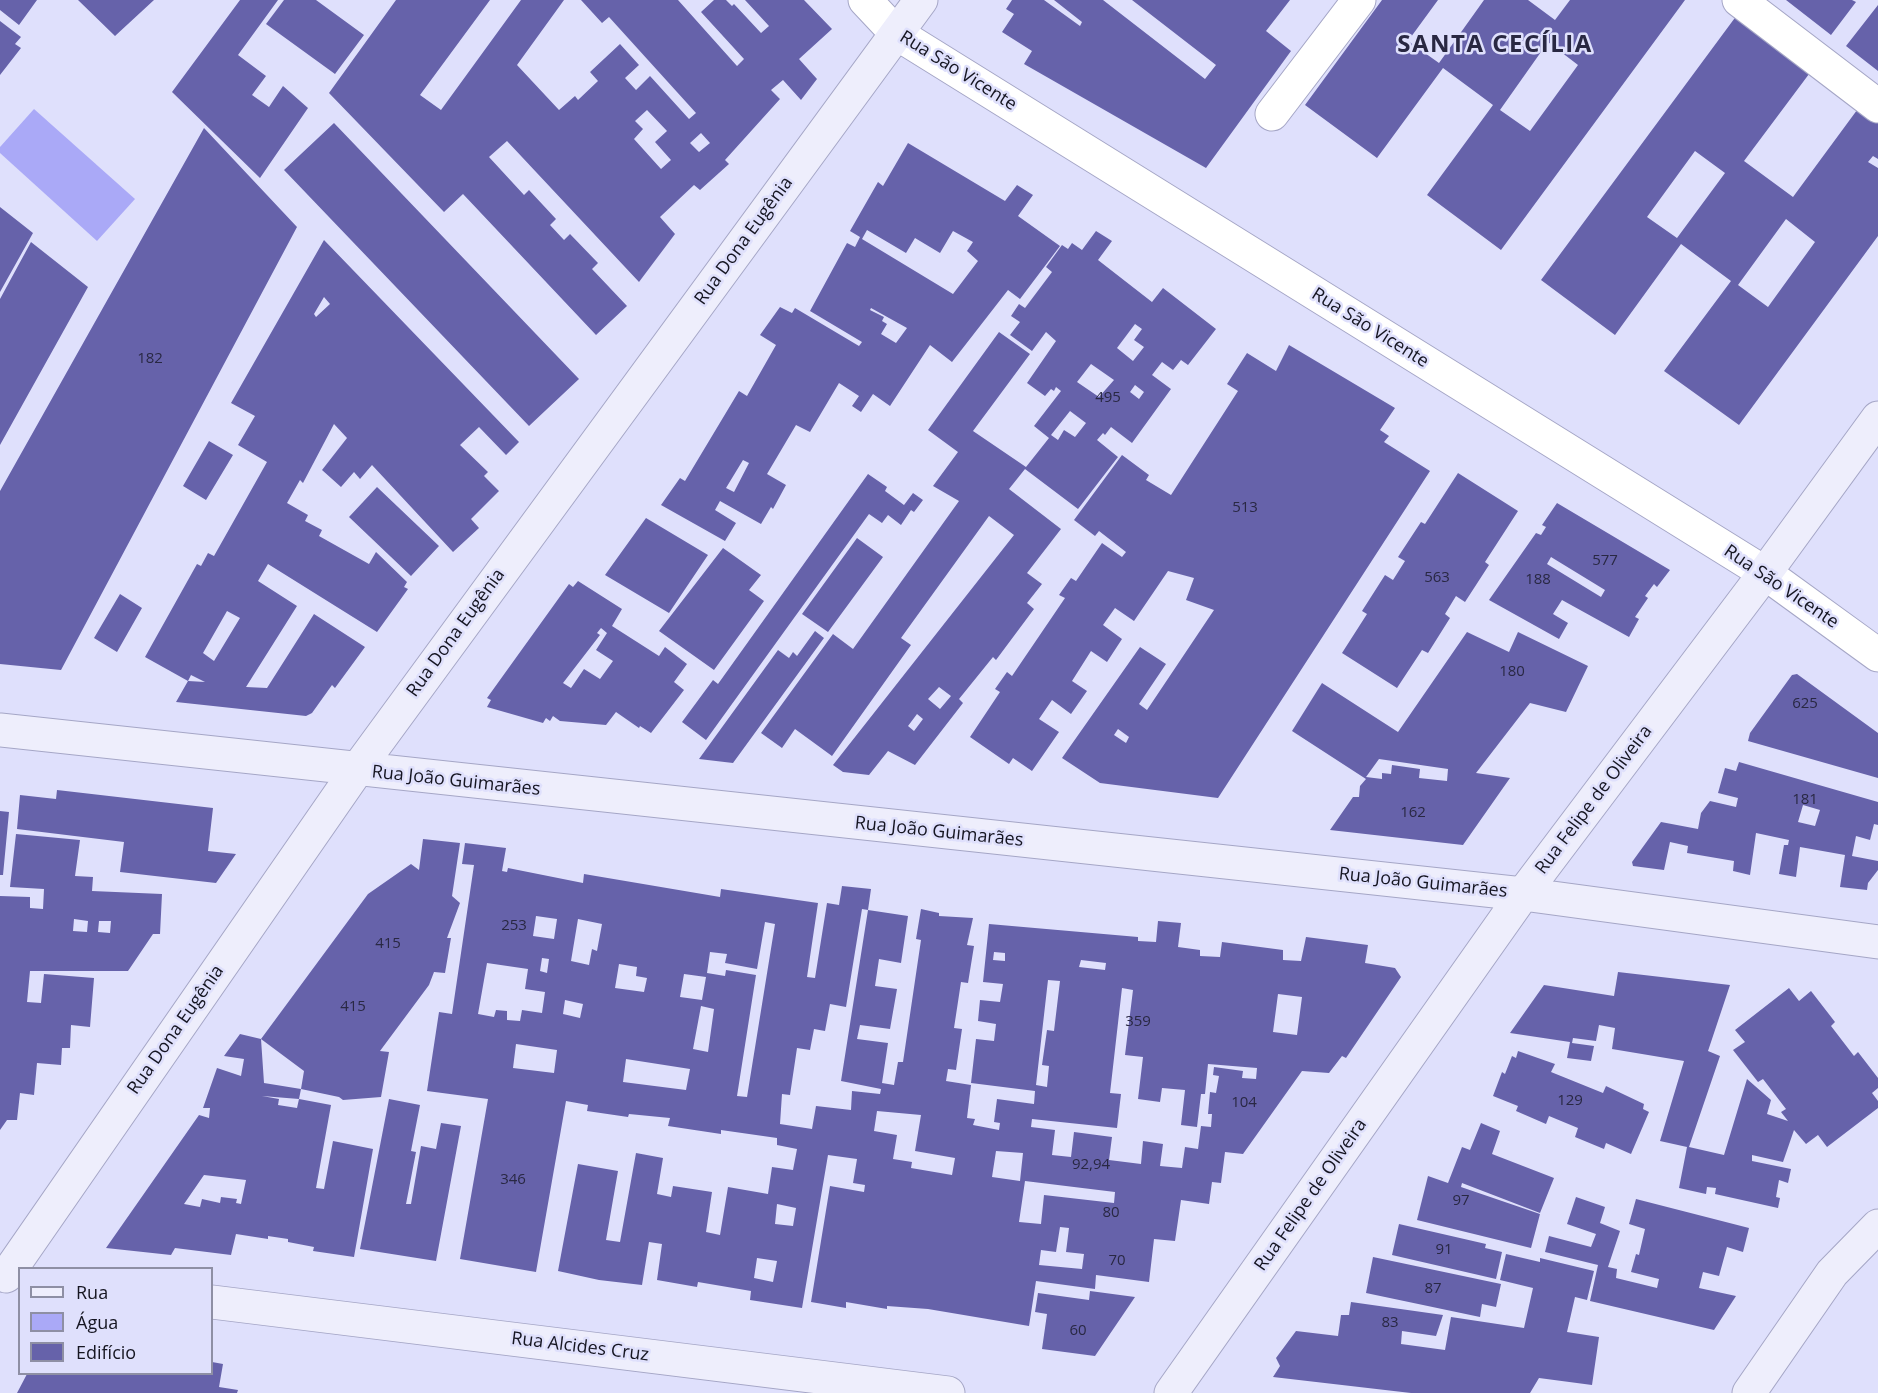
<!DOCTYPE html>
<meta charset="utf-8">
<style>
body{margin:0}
#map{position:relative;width:1878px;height:1393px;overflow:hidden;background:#dfe0fc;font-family:"Open Sans",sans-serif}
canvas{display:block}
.legend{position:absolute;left:18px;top:1267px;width:195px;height:108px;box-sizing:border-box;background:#dfe0fc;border:2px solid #8e8fa4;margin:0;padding:8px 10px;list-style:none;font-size:18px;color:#151521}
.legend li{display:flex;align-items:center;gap:12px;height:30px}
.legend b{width:30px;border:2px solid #8e8fa4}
</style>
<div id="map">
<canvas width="1878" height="1393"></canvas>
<ul class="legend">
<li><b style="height:8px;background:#eeeefc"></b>Rua</li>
<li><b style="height:16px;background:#aaa9f7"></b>Água</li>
<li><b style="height:16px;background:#6662aa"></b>Edifício</li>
</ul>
</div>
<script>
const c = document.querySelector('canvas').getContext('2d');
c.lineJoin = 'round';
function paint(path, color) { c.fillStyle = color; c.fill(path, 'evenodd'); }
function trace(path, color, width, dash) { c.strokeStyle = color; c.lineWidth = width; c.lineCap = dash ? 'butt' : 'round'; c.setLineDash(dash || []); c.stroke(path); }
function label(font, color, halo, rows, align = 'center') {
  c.font = font + ' "Open Sans",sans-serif'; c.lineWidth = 5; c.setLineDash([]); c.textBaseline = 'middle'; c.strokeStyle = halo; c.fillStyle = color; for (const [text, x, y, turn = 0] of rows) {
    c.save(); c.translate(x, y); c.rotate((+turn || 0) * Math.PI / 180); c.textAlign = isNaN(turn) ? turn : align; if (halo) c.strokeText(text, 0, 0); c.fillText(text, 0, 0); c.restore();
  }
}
paint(new Path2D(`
 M34 109 135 199 97 241 0 153V147Z`), '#aaa9f7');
paint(new Path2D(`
 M0 0H37L19 25 0 10Z
 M78 0H154L115 36Z
 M240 0H278L238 55 266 76 252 95 269 107 283 86 308 108 260 178 172 92Z
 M284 0H316L364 35 335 74 266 24Z
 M396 0H490L420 95 441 110 521 0H564L517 65 559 110 575 96 578 100 598 81 590 72 620 44 639 65 625 78 636 90 650 76 689 119 696 113 609 17 602 23 581 0H678L737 66 744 59 701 12 714 0H726L732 6 734 4 761 33 769 26 745 0H804L832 29 799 59 817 79 801 100 783 80 771 90 780 99 725 160 729 164 700 190 694 185 660 217 675 234 639 282 507 141 489 157 524 195 529 190 556 219 550 225 564 240 570 234 598 263 592 269 627 306 596 335 463 194 444 212 329 93ZM647 110 667 131 655 142 671 160 661 169 634 139 643 129 635 121ZM701 133 710 143 699 152 690 143Z
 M1012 0H1044L1080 26 1082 22 1054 0H1103L1205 79 1216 65 1132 0H1290L1266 31 1291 51 1206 168 1024 64 1032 51 1002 32 1014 14 1006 9Z
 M1382 0H1438L1408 41 1439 63 1484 0H1528L1555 20 1570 0H1685L1501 250 1427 195 1493 105 1443 68 1377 158 1305 105ZM1548 42 1578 65 1530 131 1500 110Z
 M1786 0H1852L1856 2 1831 35Z
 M1878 5V71L1846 46Z
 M1737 15 1812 70 1744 161 1793 197 1860 106 1878 120V159L1873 156 1868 162 1878 168V236L1739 425 1664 371 1731 281 1681 244 1615 335 1541 280ZM1695 151 1725 173 1677 238 1647 217ZM1786 219 1815 242 1768 307 1738 285Z
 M0 21 21 37 15 44 21 48 0 75Z
 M334 123 579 379 529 426 284 170Z
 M204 128 297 227 61 670 0 664V491Z
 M908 143 1005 201 1017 185 1033 195 1018 216 1060 246 1020 299 1008 290 952 362 930 345 890 406 873 394 861 412 852 406 859 396 839 383 810 432 796 425 767 474 786 485 773 509 771 507 761 524 720 501 715 510 736 523 725 541 661 505 680 478 685 481 739 391 747 396 776 345 760 335 780 307 792 313 795 308 859 346 862 342 810 311 847 243 855 247 860 237 850 231 878 182 883 186ZM867 230 906 253 915 238 940 253 953 231 973 242 967 251 978 261 953 294 862 239ZM871 308 907 328 896 343 881 334 887 324 882 321 884 317 870 310ZM743 460 749 463 734 492 726 488Z
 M0 207 33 233 0 292Z
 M1096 231 1112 241 1098 260 1152 302 1163 288 1216 329 1188 365 1181 360 1173 370 1162 362 1152 375 1171 389 1132 443 1111 427 1105 435 1103 433 1097 440 1118 457 1078 509 1025 469 1009 489 1061 529 1027 573 1042 584 1027 603 1034 609 996 660 993 657 959 699 963 703 915 765 888 751 869 775 843 772 833 765 1014 535 989 516 901 638 911 645 832 756 795 729 782 748 761 733 833 634 853 649 959 501 933 486 958 452 928 430 999 332 1030 354 973 431 1026 467 1049 438 1034 426 1061 391 1056 387 1054 391 1051 389 1045 396 1027 383 1056 341 1046 332 1032 351 1010 335 1020 322 1011 316 1019 304 1025 308 1052 272 1046 267 1062 245 1068 249 1072 243 1082 250ZM1135 324 1142 329 1134 340 1144 347 1133 361 1117 348ZM1091 364 1114 380 1099 397 1077 382ZM1135 385 1144 392 1139 399 1130 392ZM1070 411 1086 423 1075 437 1064 430 1058 440 1051 435ZM939 687 951 696 940 709 928 699ZM917 714 923 719 914 731 908 726Z
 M324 240 519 442 506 455 479 427 460 445 488 472 484 476 499 491 471 519 479 528 453 552 372 465 360 479 354 472 341 487 322 470 347 438 334 424 303 483 300 480 287 503 308 515 305 521 322 530 319 536 369 564 376 552 407 582 404 587 408 589 377 632 268 564 258 581 297 606 246 687 267 688 314 614 365 647 335 688 332 685 312 713 306 716 176 702 188 681 205 682 191 675 188 681 145 657 197 564 201 566 208 553 214 556 267 462 238 445 255 416 231 403ZM324 297 330 304 316 317 314 314ZM227 611 240 618 214 661 203 653Z
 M31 242 88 287 0 445V299Z
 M1289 345 1395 408 1380 430 1389 436 1384 442 1430 471 1218 798 1100 783 1062 758 1140 647 1166 664 1139 704 1147 710 1214 610 1186 600 1194 578 1168 571 1134 621 1115 608 1103 625 1122 639 1107 662 1091 651 1072 681 1087 691 1071 714 1052 700 1039 719 1059 732 1032 771 1013 758 1009 764 970 737 1000 692 995 689 1007 672 1012 676 1065 598 1059 595 1071 578 1076 581 1102 543 1122 557 1126 552 1099 531 1095 536 1074 520 1122 455 1149 475 1146 480 1171 495 1238 391 1227 384 1247 353 1276 371ZM1118 729 1129 737 1126 743 1114 735Z
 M209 441 233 455 206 500 183 486Z
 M1458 473 1518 511 1485 562 1489 565 1465 602 1456 596 1445 614 1450 618 1428 653 1422 650 1397 688 1342 653 1367 614 1362 611 1385 575 1393 580 1405 561 1398 557 1421 522 1425 524Z
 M868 474 887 487 885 491 904 505 913 493 923 500 914 512 911 510 901 525 888 515 882 523 869 514 706 740 682 722 713 680 718 684Z
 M377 487 439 546 411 576 349 517Z
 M1557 503 1670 570 1657 587 1654 584 1645 596 1648 598 1635 617 1639 619 1629 637 1562 600 1553 614 1568 623 1559 639 1489 600 1536 533 1541 535 1546 527 1542 525ZM1551 557 1605 590 1601 597 1547 564Z
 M646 518 708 555 669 613 605 575Z
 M857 538 883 557 828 632 802 614Z
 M723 548 761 575 749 590 764 601 714 670 659 631Z
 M578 581 622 609 612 626 659 656 665 647 687 664 674 682 684 690 651 733 640 726 639 728 616 712 606 725 560 721 553 716 550 721 546 718 543 723 487 707 491 700 487 698 569 584 573 587ZM601 628 607 633 596 650 613 661 600 679 584 669 571 688 563 683 600 635 597 633Z
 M120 594 142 608 117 652 94 638Z
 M815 631 824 638 733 763 699 759 778 650 789 658 793 652 797 656Z
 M1467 632 1509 652 1518 632 1588 666 1566 712 1530 703 1476 773 1510 778 1463 845 1330 830 1353 797H1359L1360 786 1366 779 1292 731 1322 683 1398 732ZM1379 759 1448 769 1447 781 1419 778 1420 769 1392 765 1391 774 1382 773V779L1366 777Z
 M1797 674 1878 733V778L1748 741 1750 733 1792 675Z
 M1739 762 1878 802V825L1874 824 1870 840 1856 836 1852 856 1878 861V870L1868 883 1867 890 1840 887 1845 855 1800 847 1796 877 1779 874 1784 845H1788L1789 840 1756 833 1750 875 1733 871 1734 861 1687 853 1688 846 1670 842 1664 870 1633 866 1632 862 1661 822 1698 829 1701 813 1710 801 1736 807 1738 798 1718 793 1725 768 1736 771ZM1803 805 1820 810 1815 826 1798 822Z
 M57 790 213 808 208 851 236 854 216 883 120 872 124 842 17 829 20 795 56 799Z
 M0 811 9 812 3 875H0Z
 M16 834 80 840 75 876 93 877 92 891 162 894 160 934H153L128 971H30L27 1002 41 1003 44 974 94 978 90 1027 71 1025 70 1048H62L61 1065 37 1063 34 1095 20 1093 17 1120H7L0 1130V896L30 897V908L43 909 44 889 10 887ZM74 919 88 921 87 932 73 931ZM99 921H111L110 933 98 932Z
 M423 839 460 843 452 896 460 903 447 938H451L445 973 434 972 429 985 380 1051 389 1052 381 1097 343 1100 339 1097 301 1089 304 1071 261 1039 264 1083 301 1089 299 1099 262 1096 279 1099 278 1105 297 1108 299 1099 331 1105 316 1188 324 1189 333 1141 373 1149 354 1257 313 1251 314 1247 288 1242V1239L268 1236V1239L236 1234 231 1255 175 1248 171 1255 106 1248 199 1115 209 1118 210 1108H203L217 1068 241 1076 244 1059 224 1056 240 1034 261 1039 368 894 411 864 419 870ZM204 1175 246 1180 241 1204 236 1203 237 1199 221 1197 220 1203 202 1199 200 1207 184 1204Z
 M465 843 506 848 502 871 507 872 508 868 583 883 584 874 720 897 721 889 818 903 807 977 815 978 827 903 839 905 842 886 871 889 868 910 862 909 846 1007 830 1004 825 1031 814 1029 810 1050 797 1048 790 1095 782 1094 780 1124 812 1129 816 1106 851 1110 852 1091 880 1094 881 1089 841 1081 868 910 908 916 901 963 879 959 875 986 897 989 890 1029 860 1025 857 1039 888 1043 882 1083 894 1085 898 1062H903L921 940 916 939 921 909 939 913V916L973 918 967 945 974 946 968 983 961 982 954 1028 962 1029 956 1070 948 1069 946 1081 971 1085 967 1118 975 1119 973 1125 999 1130 1000 1123 994 1122 997 1099 1034 1104 1035 1091 971 1083 976 1039 994 1041 996 1024 978 1021 980 1000 1000 1002 1003 984 983 982 989 924 1138 937V941L1156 942 1158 921 1181 923 1178 947 1200 950V956L1220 957 1222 942 1283 950V960L1301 961 1306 937 1368 945 1365 963 1395 968 1401 977 1346 1058 1342 1056 1329 1073 1302 1071 1243 1154 1225 1152 1221 1183 1212 1182 1209 1204 1181 1200 1175 1241 1154 1239 1149 1282 1096 1275 1095 1289 1036 1281 1029 1326 928 1309 887 1306V1309L846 1302V1308L811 1302 830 1186 864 1192 865 1185 853 1183 857 1159 828 1155 802 1308 750 1300 751 1291 698 1282 697 1287 657 1280 662 1244 649 1242 642 1285 599 1280 558 1271 578 1164 618 1171 606 1240 620 1242 636 1153 663 1158 657 1194 671 1197 673 1186 712 1192 706 1232 720 1235 728 1187 768 1194 772 1167 793 1170 797 1149 777 1145V1138L721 1130V1134L668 1126 670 1118 629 1114 628 1117 587 1111 588 1105 566 1101 536 1272 460 1259 488 1099 427 1091 439 1012 452 1014 474 865 462 864ZM536 916 557 919 554 939 533 936ZM578 919 602 924 597 951 592 949 589 965 571 961ZM765 922 775 924 747 1097 737 1096 756 975 726 970 725 976 707 973 710 952 727 954 725 963 757 969ZM994 952 1005 953V961L993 960ZM542 958 549 959 547 973 540 971ZM1081 960 1106 963 1105 970 1079 967ZM487 963 528 969 525 989 545 992 542 1013 522 1010 520 1021 507 1020V1011L496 1010 494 1017 478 1014ZM619 964 637 967 636 976 647 978 644 992 615 988ZM684 974 706 977 702 1000 680 997ZM1048 980 1060 981 1054 1031 1047 1030 1042 1065 1049 1066 1047 1087 1036 1085ZM1122 988 1133 990 1125 1055 1143 1057 1138 1099 1160 1102 1162 1088 1185 1090 1181 1125 1197 1127 1201 1094H1205L1208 1064 1257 1068 1256 1079 1242 1078 1243 1071 1214 1067 1213 1075 1219 1076 1216 1093 1210 1092 1208 1114H1212L1211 1127 1201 1126 1198 1149 1185 1147 1182 1168 1160 1166 1163 1144 1143 1141 1141 1164 1109 1160 1112 1137 1074 1132 1071 1157 1052 1155 1055 1130 1031 1127 1032 1119 1117 1128 1121 1094 1110 1093ZM1278 994 1302 997 1297 1035 1273 1032ZM565 1000 583 1004 580 1018 563 1014ZM701 1006 714 1009 708 1052 693 1049ZM516 1044 557 1050 554 1073 513 1068ZM626 1059 690 1069 686 1090 623 1082ZM877 1111 921 1115 915 1151 955 1158 952 1175 911 1168 912 1162 893 1159 897 1135 874 1131ZM996 1151 1023 1153 1020 1181 992 1177ZM1025 1181 1115 1192 1114 1203 1044 1195 1041 1224 1019 1222ZM777 1204 796 1208 793 1226 775 1224ZM1060 1227 1069 1228 1066 1252 1084 1254 1082 1269 1039 1265 1041 1250 1056 1252ZM757 1258 777 1261 773 1282 754 1278Z
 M1618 972 1730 985 1708 1051 1720 1056 1689 1147 1724 1155 1747 1079 1771 1100 1767 1114 1788 1121 1781 1112 1786 1109 1763 1079 1758 1082 1733 1050 1745 1042 1735 1030 1789 988 1799 1001 1811 991 1835 1022 1831 1026 1854 1056 1858 1052 1878 1078V1088L1872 1093 1878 1101V1108L1827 1147 1818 1135 1806 1144 1794 1130 1783 1162 1752 1155V1161L1791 1169 1788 1183 1779 1180 1776 1197 1780 1198 1778 1208 1715 1194 1716 1188 1707 1187 1706 1194 1679 1188 1687 1147 1660 1141 1684 1061 1612 1049 1615 1028 1599 1025 1596 1041 1573 1038 1572 1043 1594 1046 1591 1061 1567 1058 1570 1042 1510 1033 1544 985 1614 996Z
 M1518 1051 1555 1064 1551 1072 1603 1093 1606 1086 1644 1104 1643 1109 1649 1112 1631 1154 1606 1143 1604 1149 1575 1137 1578 1128 1549 1116 1546 1124 1516 1111 1518 1106 1493 1096 1502 1072 1505 1074 1512 1056 1516 1058Z
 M389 1099 420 1105 411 1151 416 1152 406 1204H411L421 1146 436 1149 441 1123 461 1126 436 1261 360 1249Z
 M1481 1123 1500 1131 1492 1154 1554 1178 1540 1213 1462 1183 1461 1187 1540 1214 1531 1248 1417 1220 1428 1176 1448 1183 1462 1147 1470 1150Z
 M1576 1197 1605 1207 1600 1223 1620 1231 1608 1267 1617 1269 1616 1278 1657 1288 1659 1279 1631 1272 1636 1254 1639 1255 1645 1229 1629 1224 1636 1199 1749 1228 1743 1252 1727 1247 1719 1276 1703 1272 1699 1288 1736 1296 1714 1330 1590 1301 1598 1265 1545 1252 1549 1236 1591 1247 1596 1234 1567 1224Z
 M1399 1224 1486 1244 1485 1248 1502 1252 1496 1279 1392 1255Z
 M1506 1254 1540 1262V1258L1594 1271 1587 1300 1575 1297 1567 1332 1599 1337 1592 1385 1539 1378 1530 1393H1411L1273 1377 1280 1366 1276 1358 1296 1331 1338 1336 1341 1315H1349L1351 1302 1443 1315 1436 1336 1402 1331 1401 1344 1445 1350 1451 1317 1524 1328 1533 1288 1500 1280Z
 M1373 1257 1501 1284 1496 1307 1482 1304 1480 1317 1366 1293Z
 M1090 1291 1135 1297 1095 1356 1042 1349 1047 1314 1035 1312 1038 1293 1089 1300Z
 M212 1362 223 1364 219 1387 238 1390 237 1393H17L27 1374H212Z`), '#6662aa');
const street = new Path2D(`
 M865 0 896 33 1765 573 1878 655
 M1739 0 1878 106
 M1272 114 1359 0`);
const secondary = new Path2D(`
 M0 730 1523 894 1878 942
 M6 1276 356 771 921 0
 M212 1302 948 1393
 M1171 1393 1523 894 1765 573 1878 418
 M1749 1393 1832 1273 1878 1226`);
trace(street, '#a5a6c6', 35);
trace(secondary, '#a5a6c6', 35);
trace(street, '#fff', 33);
trace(secondary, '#eeeefc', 33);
label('15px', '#292843', null, [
 ["182",150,359],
 ["495",1108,398],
 ["513",1245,508],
 ["577",1605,561],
 ["563",1437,578],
 ["188",1538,580],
 ["180",1512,672],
 ["625",1805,704],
 ["181",1805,800],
 ["162",1413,813],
 ["253",514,926],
 ["415",388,944],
 ["415",353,1007],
 ["359",1138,1022],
 ["129",1570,1101],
 ["104",1244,1103],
 ["92,94",1091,1165],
 ["346",513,1180],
 ["97",1461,1201],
 ["80",1111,1213],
 ["91",1444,1250],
 ["70",1117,1261],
 ["87",1433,1289],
 ["83",1390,1323],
 ["60",1078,1331]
]);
label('18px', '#151521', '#dfe0fc', [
 ["Rua São Vicente",958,71,32],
 ["Rua Dona Eugênia",744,241,-54],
 ["Rua São Vicente",1370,328,32],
 ["Rua São Vicente",1781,587,34],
 ["Rua Dona Eugênia",456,633,-54],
 ["Rua João Guimarães",456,781,6],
 ["Rua Felipe de Oliveira",1594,800,-53],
 ["Rua João Guimarães",939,832,6],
 ["Rua João Guimarães",1423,883,6],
 ["Rua Dona Eugênia",176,1030,-55],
 ["Rua Felipe de Oliveira",1311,1195,-55],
 ["Rua Alcides Cruz",580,1347,7]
]);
c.letterSpacing = '1.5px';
label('bold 24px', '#292842', '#dfe0fc', [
 ["SANTA CECÍLIA",1495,45]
]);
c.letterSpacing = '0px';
</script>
